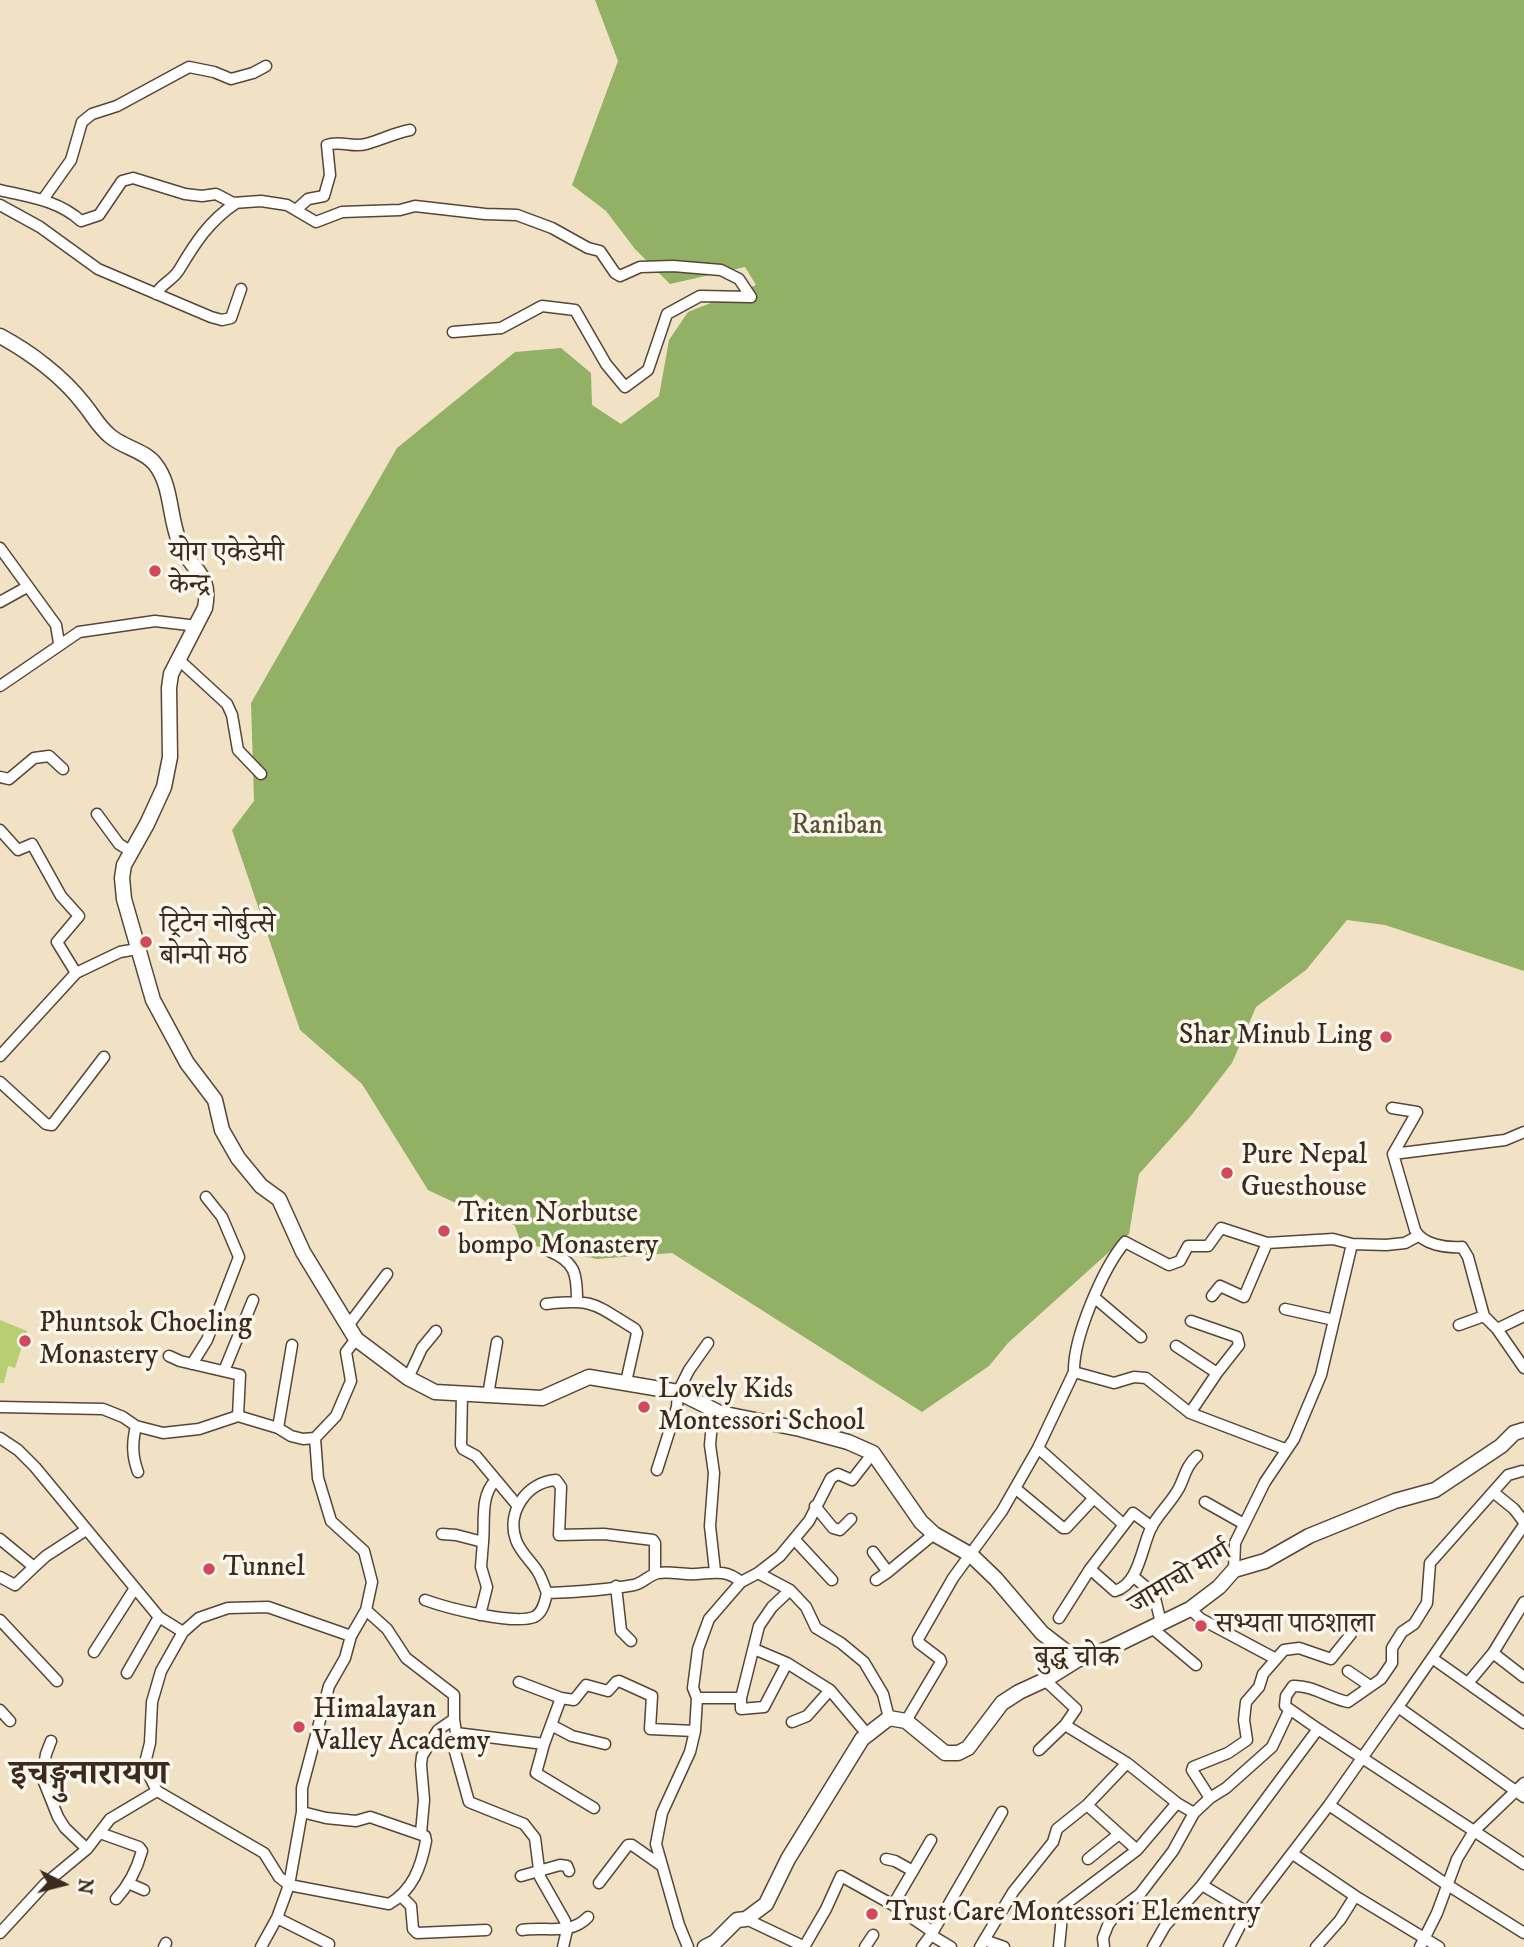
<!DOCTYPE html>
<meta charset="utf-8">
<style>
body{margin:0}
#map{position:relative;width:1524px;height:1947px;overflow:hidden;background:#f2e2c5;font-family:"IM FELL DW Pica",serif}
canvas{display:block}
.north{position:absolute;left:28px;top:1849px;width:70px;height:70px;-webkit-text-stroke:5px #fbf7ec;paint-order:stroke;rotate:96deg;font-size:19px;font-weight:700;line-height:28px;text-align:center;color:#3b2a1e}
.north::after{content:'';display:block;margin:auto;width:24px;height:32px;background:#3b2a1e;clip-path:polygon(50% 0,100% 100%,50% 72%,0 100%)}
</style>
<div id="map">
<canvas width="1524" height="1947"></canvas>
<div class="north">N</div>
</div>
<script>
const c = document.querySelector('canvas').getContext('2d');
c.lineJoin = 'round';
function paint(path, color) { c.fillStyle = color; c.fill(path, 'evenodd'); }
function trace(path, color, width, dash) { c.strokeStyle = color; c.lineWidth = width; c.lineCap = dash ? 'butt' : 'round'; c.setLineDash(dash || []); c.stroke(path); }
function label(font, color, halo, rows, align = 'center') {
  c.font = font + ' "IM FELL DW Pica","Noto Serif Devanagari",serif'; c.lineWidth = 7; c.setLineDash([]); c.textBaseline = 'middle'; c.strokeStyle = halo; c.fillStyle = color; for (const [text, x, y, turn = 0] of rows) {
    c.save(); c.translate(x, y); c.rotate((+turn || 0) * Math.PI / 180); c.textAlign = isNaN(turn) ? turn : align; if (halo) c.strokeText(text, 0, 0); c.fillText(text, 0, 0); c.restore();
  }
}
paint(new Path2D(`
 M0 1320 27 1331 15 1368 8 1366 4 1383H0Z`), '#b8ce72');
paint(new Path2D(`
 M595 0H1524V971L1385 925 1347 920 1306 970 1256 1007 1232 1063 1190 1117 1139 1174 1129 1234 1008 1343 989 1366 922 1412 672 1253 597 1259 521 1243 515 1226 476 1194 462 1206 428 1190 362 1084 300 1030 232 830 254 801 251 703 397 448 515 352 561 348 591 373 592 405 621 424 659 396 669 340 688 312 756 285 745 267 670 284 635 249 606 211 572 185 618 61Z`), '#92b164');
const minor = new Path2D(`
 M0 190C29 197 58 200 81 221L99 215 122 181 133 178 185 194 202 196 216 194 233 203 261 201 287 205 316 222 342 212 400 210 415 206 485 214 517 215 552 228 588 248 600 251 615 273 620 276 640 267 673 266 721 270 739 279 751 297 700 296 667 314 648 370 625 387 606 364 575 310 542 306 501 328 453 332
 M44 198 71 160 82 122 92 114 117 106 189 67 214 72 231 79 253 73 266 66
 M0 205 40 227 98 269 211 317 222 320 231 318 241 289
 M297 209 308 199 324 196 330 175 327 145C340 140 353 148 366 144 381 140 394 133 410 130
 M156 294C161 284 173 280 179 270 195 243 209 221 236 203
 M0 548 56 625 59 643
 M0 602 27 587
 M178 659 227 704 232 715 238 750 261 774
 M0 686 79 632 155 621 197 626
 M0 777 9 779 34 758 49 756 63 769
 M97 814 119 844 130 851
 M0 830 18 850 32 844 61 896 79 916 57 942 76 973
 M0 1056 76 973 120 952 137 949
 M0 1082 46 1124 52 1125 104 1057
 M1392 1108 1417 1112 1393 1154 1415 1230C1423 1245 1446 1248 1462 1247L1468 1257 1484 1316 1497 1329 1524 1368
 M1393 1154 1505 1140 1524 1132
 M549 1251C575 1262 577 1273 577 1300
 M1212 1296 1220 1286 1244 1297 1267 1243
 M1095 1298 1141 1337
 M546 1304C595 1298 595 1305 635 1329L637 1333 626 1382
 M1285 1309 1334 1320
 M1191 1321 1237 1337 1239 1345 1217 1373
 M1459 1325 1484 1316
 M347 1327 387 1274
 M1497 1329 1524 1316
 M1176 1346 1217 1373 1190 1413
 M169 1356 180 1361 240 1375 238 1416
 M192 1364 207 1340 239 1257 222 1217 206 1197
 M224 1371 253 1300
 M1074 1372 1114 1383 1134 1377 1146 1378 1190 1413 1285 1449
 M408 1378 422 1348 436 1331
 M462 1394 461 1445 463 1449 476 1456 517 1505
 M488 1395 497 1342
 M0 1407 103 1409 123 1417 136 1426 163 1433 199 1429 238 1416 278 1428 291 1436 303 1439 315 1438 336 1416 351 1381 346 1352 356 1339
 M136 1426C132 1443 132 1456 138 1472
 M278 1428 292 1345
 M0 1438 18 1450 35 1467 159 1617 183 1632 199 1618 228 1608 268 1607 351 1636
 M1038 1448 1123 1524
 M657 1470 677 1407 678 1392 689 1370 708 1343
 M1015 1488 1063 1528H1066L1094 1498
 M1493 1492 1514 1509 1524 1522
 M1205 1502 1244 1524
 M815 1506 833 1528 840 1530 851 1519
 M442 1534 456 1535 483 1542 481 1567 487 1587 480 1615
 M0 1539 34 1567 46 1556 86 1530
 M794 1539 832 1580
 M483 1542C485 1522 480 1496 495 1481
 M873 1552 888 1572
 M1090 1569 1115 1591C1139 1584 1141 1549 1151 1528 1158 1514 1171 1503 1179 1488 1185 1476 1186 1466 1197 1456
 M1234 1570 1235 1543 1265 1482 1294 1439 1321 1375 1352 1244
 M715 1571 710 1526 714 1473 710 1445 712 1423 720 1413
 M0 1577 15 1585 34 1567
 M1134 1577 1154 1594 1161 1623
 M876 1580 888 1572 934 1534
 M616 1586 621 1631 631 1641
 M790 1590 806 1607 816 1628 841 1643 864 1662 883 1694 889 1718
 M547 1593C576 1592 606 1590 634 1585 643 1583 649 1575 658 1573 671 1571 683 1575 696 1574 714 1573 726 1569 741 1582
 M425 1600C447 1608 513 1625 534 1617 543 1613 545 1601 547 1593 544 1586 542 1579 538 1572 532 1562 520 1552 516 1540 506 1512 527 1482 556 1480L561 1487 559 1535 604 1534 653 1540 655 1543V1574
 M1190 1609 1201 1619 1276 1659
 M366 1610 387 1629 406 1658 454 1695V1719L438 1730 422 1756 421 1765 424 1800 421 1833
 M1059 1618 1090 1569 1133 1513 1152 1527
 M0 1620 57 1681
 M1152 1628 1196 1665
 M183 1632 161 1671 152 1702 150 1743 146 1759 148 1773 157 1791 264 1853 279 1877 289 1885 389 1904C413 1890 421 1867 426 1841L425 1836 370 1817 356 1821 326 1818 302 1812
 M754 1649 787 1663 830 1690 867 1734
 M94 1652 135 1588
 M1493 1653 1524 1677
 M1432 1658 1524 1525
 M1348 1671 1370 1686
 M127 1673 159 1617
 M519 1682 561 1698 574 1700 586 1685 608 1691 616 1682 619 1681 652 1696 650 1729 695 1731 697 1698 693 1688 698 1649 709 1619 741 1582 758 1573 780 1556 809 1521 831 1478 838 1474 852 1480 873 1453
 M1468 1683 1493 1653 1524 1602
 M697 1698H741V1709L764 1707 787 1663
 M741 1698 759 1626 772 1607 790 1590 758 1573
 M1398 1707 1432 1658 1524 1723
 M0 1710 10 1721
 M454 1719 456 1733 454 1748 469 1802 524 1824 535 1838 540 1877 565 1921 567 1930 563 1947
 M906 1721 941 1662 940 1659 919 1643 918 1639 953 1578 1002 1511 1038 1448 1074 1372C1073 1338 1103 1268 1125 1242L1169 1265 1180 1261 1188 1246H1208L1221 1228 1267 1243 1333 1239 1352 1244 1386 1245 1405 1243 1418 1236
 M792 1722 807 1716 830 1690
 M553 1726 572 1736 605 1744
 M1318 1729 1285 1706 1286 1696 1293 1686C1312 1685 1329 1698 1348 1702L1381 1679 1392 1663V1648L1402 1632 1414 1624 1427 1603 1430 1563 1508 1475 1522 1471
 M456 1733 544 1744 561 1698
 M51 1741 46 1754 42 1777 58 1817 65 1828 87 1849
 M544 1744 536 1773 594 1808
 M1039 1750 1065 1725
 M1127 1763 1177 1803 1194 1813
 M1210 1798 1226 1788 1272 1747 1289 1711
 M1087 1805 1137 1850 1177 1803
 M1329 1805 1446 1884 1524 1933
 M100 1833 139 1847 142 1851C137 1869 129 1885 116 1899
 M1293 1854 1355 1896 1439 1947
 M886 1859 895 1861 913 1871
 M1088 1859 1119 1834
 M521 1876 560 1865 567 1866 569 1871
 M128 1883 144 1890
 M599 1883 628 1845H632L662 1866
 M1202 1885 1247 1912
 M402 1897 411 1906 413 1929 417 1933 486 1930
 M893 1905 931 1840
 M277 1918 329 1944
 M746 1919 805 1947
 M522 1930C546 1926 570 1936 588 1917
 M0 1933 46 1883 87 1849 110 1819 157 1791
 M984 1940 1004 1947
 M164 1947 166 1943
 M261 1947 277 1918 289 1885 302 1812V1788L329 1686 345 1658 351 1636 366 1610 372 1582 364 1551 331 1521 318 1478 315 1438
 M688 1947 679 1925 656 1844 662 1813 690 1752 695 1731
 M804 1947 826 1909 841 1876 893 1905 930 1930 931 1935 951 1947
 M865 1947 873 1935
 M922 1947 931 1935 1002 1812
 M980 1947 1013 1892 1053 1842 1057 1829 1087 1805 1127 1763 1065 1725 1076 1709 1045 1680
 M1059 1947 1063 1906 1137 1850
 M1104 1947 1103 1938 1108 1925 1119 1910 1140 1894 1173 1851 1194 1813 1210 1798 1192 1770 1193 1767 1228 1753 1247 1740 1244 1720 1246 1702 1259 1687 1263 1674 1284 1650 1299 1648 1331 1659 1351 1634
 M1153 1947 1165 1926 1202 1885 1318 1729 1474 1831 1524 1783
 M1229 1947 1247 1912 1329 1805 1398 1707 1524 1797
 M1316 1947 1340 1920 1355 1896
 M1420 1947 1437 1913 1457 1859 1474 1831 1524 1864`);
const tertiary = new Path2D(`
 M0 336C30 352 62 376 83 403 93 415 98 426 110 436 124 448 144 450 155 464 172 485 169 517 179 541 190 572 212 571 205 608L171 674 169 688 170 757 164 787 147 824 124 865 122 878 124 899 153 1000 187 1063 215 1100 222 1130 238 1158 261 1186 279 1199 303 1252 356 1339 408 1378 435 1392 542 1398 589 1377 678 1392 720 1413 800 1429 848 1442 873 1453 921 1522 934 1534 971 1555 996 1579 1042 1633 1077 1660
 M705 1947 715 1942 737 1920 746 1919 766 1904 788 1859 862 1739 889 1718 906 1721 945 1753H958L968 1748 1002 1703 1019 1692 1045 1680 1077 1660 1110 1648 1190 1609 1219 1587 1234 1570 1265 1561 1309 1536 1395 1501 1435 1490 1501 1446 1514 1433 1524 1430`);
trace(minor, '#564637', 13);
trace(tertiary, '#564637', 17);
trace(minor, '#fff', 10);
trace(tertiary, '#fff', 14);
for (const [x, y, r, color] of [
 [155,571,7,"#d1495b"],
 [146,942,7,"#d1495b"],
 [1386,1037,7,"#d1495b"],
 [1227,1173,7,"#d1495b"],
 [444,1231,7,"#d1495b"],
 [25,1341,7,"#d1495b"],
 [644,1407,7,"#d1495b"],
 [209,1569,7,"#d1495b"],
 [1201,1626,7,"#d1495b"],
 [299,1727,7,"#d1495b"],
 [872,1914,7,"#d1495b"]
]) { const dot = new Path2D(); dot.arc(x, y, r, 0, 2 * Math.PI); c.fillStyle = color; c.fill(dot); trace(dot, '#fbf7ec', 2.5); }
label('28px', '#3b2a1e', '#fbf7ec', [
 ["योग एकेडेमी",169,555],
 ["केन्द्र",169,587],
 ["ट्रिटेन नोर्बुत्से",160,926],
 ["बोन्पो मठ",160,958],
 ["Shar Minub Ling",1372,1037,"right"],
 ["Pure Nepal",1241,1157],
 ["Guesthouse",1241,1189],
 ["Triten Norbutse",458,1215],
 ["bompo Monastery",458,1247],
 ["Phuntsok Choeling",39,1325],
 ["Monastery",39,1357],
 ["Lovely Kids",658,1391],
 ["Montessori School",658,1423],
 ["Tunnel",223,1569],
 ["सभ्यता पाठशाला",1215,1626],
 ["Himalayan",313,1711],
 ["Valley Academy",313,1743],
 ["Trust Care Montessori Elementry",886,1914]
], 'left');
label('28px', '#5a5333', '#fbf7ec', [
 ["Raniban",837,827]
]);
label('28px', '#3b2a1e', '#fbf7ec', [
 ["जामाचो मार्ग",1181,1580,-31]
]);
label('30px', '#3b2a1e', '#fbf7ec', [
 ["बुद्ध चोक",1077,1660]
]);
label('bold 35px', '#3b2a1e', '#fbf7ec', [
 ["इचङ्गुनारायण",89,1777]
]);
</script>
